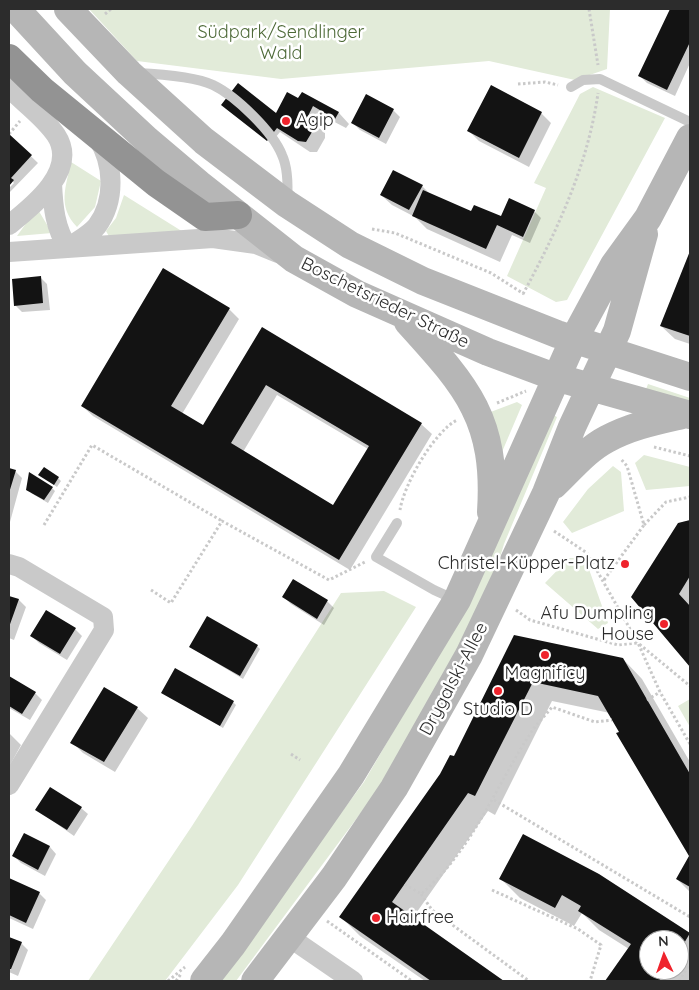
<!DOCTYPE html>
<meta charset="utf-8">
<style>
body{margin:0}
#map{position:relative;width:699px;height:990px;overflow:hidden;background:#fff;font-family:Quicksand,sans-serif}
canvas{display:block}
.frame{position:absolute;inset:0;border:10px solid #2c2c2c;pointer-events:none}
.north{position:absolute;left:639px;top:930px;width:50px;height:50px;box-sizing:border-box;background:#fff;border:1px solid #ababab;border-radius:50%;rotate:357deg;font-size:14px;font-weight:700;line-height:20px;text-align:center;color:#2c2c2c}
.north::after{content:'';display:block;margin:auto;width:18px;height:22px;background:#ef232c;clip-path:polygon(50% 0,100% 100%,50% 72%,0 100%)}
</style>
<div id="map">
<canvas width="699" height="990"></canvas>
<div class="frame"></div>
<div class="north">N</div>
</div>
<script>
const c = document.querySelector('canvas').getContext('2d');
c.lineJoin = 'round';
function paint(path, color) { c.fillStyle = color; c.fill(path, 'evenodd'); }
function trace(path, color, width, dash) { c.strokeStyle = color; c.lineWidth = width; c.lineCap = dash ? 'butt' : 'round'; c.setLineDash(dash || []); c.stroke(path); }
function label(font, color, halo, rows, align = 'center') {
  c.font = font + ' Quicksand,sans-serif'; c.lineWidth = 5; c.setLineDash([]); c.textBaseline = 'middle'; c.strokeStyle = halo; c.fillStyle = color; for (const [text, x, y, turn = 0] of rows) {
    c.save(); c.translate(x, y); c.rotate((+turn || 0) * Math.PI / 180); c.textAlign = isNaN(turn) ? turn : align; if (halo) c.strokeText(text, 0, 0); c.fillText(text, 0, 0); c.restore();
  }
}
paint(new Path2D(`
 M89 9H610L607 69 575 80 489 61 281 79 137 61Z
 M593 87 665 118 567 300 556 302 507 276 546 188 534 183 580 94Z
 M71 162 101 181 95 207 77 227C57 206 66 187 71 162Z
 M124 195 188 235 111 240 106 231 116 218Z
 M37 208 52 233 17 236Z
 M648 384 690 398V406L645 392Z
 M517 402 522 405 499 459 488 413Z
 M551 414 557 417 504 544 489 593 377 791 236 981H216L364 782 463 611Z
 M644 455 690 467V486L646 490 635 463Z
 M613 466 621 472 624 511 572 533 563 522 588 489Z
 M569 558H585L608 623 598 629 545 583Z
 M384 591 416 607 238 885 165 981H88L192 826 341 593Z
 M690 699V727L678 706Z`), '#e2ebd9');
paint(new Path2D(`
 M671 9H690V63L675 96 647 83 640 76Z
 M303 94 339 113 349 124 346 128 323 116 318 127 325 133V138L317 152H310L280 132 271 143 225 108 277 115Z
 M393 110 400 117 386 144 360 130 353 123Z
 M541 113 551 123 529 167 479 141 468 130Z
 M9 135 38 163 9 193V188L14 183 12 181 9 184Z
 M422 186 430 194 472 213 501 218 534 211 541 218 530 243 512 235 500 262 427 229 415 217 392 205 381 195Z
 M690 255V344L675 339 661 326Z
 M40 277 47 284 50 310 22 312 15 305Z
 M229 309 239 319 182 414 203 427 262 328 421 424 432 434 350 570 93 416 82 406ZM277 395 368 449 334 507 243 452Z
 M9 469 15 471 22 478 10 522Z
 M40 475 58 478 61 481 57 487Z
 M52 488 55 491 48 503 31 493Z
 M690 521V665L632 597 679 524Z
 M294 581 327 601 334 608 324 625 291 604 284 597Z
 M9 597 19 600 26 607 14 640 9 638Z
 M75 629 82 636 67 660 39 643 32 636Z
 M515 636 623 659 642 679 690 762V892L677 879 690 856 618 734 621 732 610 713 552 701 495 815 488 811 412 919 501 981H425L360 936 341 917 455 758Z
 M257 646 260 649 243 679 190 647Z
 M9 678 35 693 42 700 30 720 9 708Z
 M166 695 233 702 236 705 223 728Z
 M137 708 148 718 115 772 83 753 72 742Z
 M9 733 21 745 9 767Z
 M81 808 88 814 74 836 37 810Z
 M25 835 50 847 56 854 45 876 21 863 14 856Z
 M598 875 690 934V981H607L629 949 599 930 582 913 574 926 520 898 501 879ZM649 940H679V970H649Z
 M9 880 39 893 46 900 33 929 9 918Z
 M9 938 21 943 28 950 18 976 9 972Z`), '#0003');
paint(new Path2D(`
 M670 9H690V42L667 90 638 76Z
 M238 83 276 113 287 92 298 98 302 92 339 112 335 119 313 106 307 118 314 121 315 127 306 142 298 141 277 128 267 141 221 105Z
 M491 85 542 112 519 158 467 131Z
 M366 94 394 109 379 138 351 123Z
 M9 134 32 155 11 178 14 180 9 186Z
 M393 170 423 185 409 210 380 195Z
 M423 190 471 211 474 205 501 216 509 198 535 210 523 237 497 225 486 249 412 216Z
 M690 251V336L660 326Z
 M163 268 230 308 171 406 203 425 262 327 422 423 339 560 81 406ZM266 385 369 446 333 505 231 443Z
 M41 276 43 303 14 306 12 279Z
 M44 467 59 477 54 485 38 475Z
 M9 468 16 470 9 493Z
 M29 472 53 487 44 500 26 490Z
 M690 520V576L679 594 690 606V667L631 597 678 523Z
 M293 579 328 600 317 619 282 597Z
 M9 596 19 599 9 627Z
 M46 610 76 628 60 654 30 636Z
 M207 616 258 645 240 676 189 647Z
 M514 635 623 658 690 774V887L676 879 689 856 616 733 619 732 598 696 533 682 475 796 468 793 392 902 504 981H431L339 917 440 774 450 755 454 756Z
 M175 668 234 701 220 726 161 693Z
 M9 676 36 692 22 714 9 706Z
 M104 687 138 707 104 762 70 743Z
 M50 787 82 807 67 830 35 810Z
 M24 833 50 846 38 870 12 856Z
 M523 834 599 874 690 933 679 952V940H649V970H667L659 981H605L631 944 578 911 581 906 562 895 555 908 499 879Z
 M9 878 40 892 26 923 9 915Z
 M9 937 22 942 11 969H9Z`), '#131313');
trace(new Path2D(`
 M589 9 598 65
 M105 14 111 9
 M518 84 545 82 558 85
 M9 134 20 121
 M372 229 395 233 491 273 524 294
 M523 294C557 231 588 165 598 93
 M497 403 526 391
 M654 447 690 456
 M400 510C404 484 434 432 457 420
 M44 525 92 445 222 521
 M644 525 666 502 690 497
 M554 531 587 553 638 643 690 686
 M604 580 644 525 627 466 620 458
 M151 590 171 603 222 521 329 580 365 562
 M516 610 530 620 618 645 638 643 660 692 690 744
 M647 700 660 692
 M291 754 300 760
 M494 800 690 917
 M405 884 421 894C471 852 495 788 530 734 536 724 545 716 552 707L595 722 612 720
 M492 890 578 929 601 945 590 981
 M421 894 432 910 529 981
 M327 921 412 981
 M168 981 185 967
 M176 981 181 974
 M679 981 690 964`), '#c9c9c9', 3, [2.5, 2.5]);
trace(new Path2D(`
 M137 73C157 74 196 77 213 85 236 96 273 132 282 155 288 168 288 187 287 201
 M571 87 583 80 600 79 690 122
 M397 523 376 557 434 590 456 600`), '#c9c9c9', 10);
trace(new Path2D(`
 M9 88C24 103 44 117 56 135 79 170 33 206 9 225
 M52 183C53 207 55 228 68 248
 M68 248C77 241 90 235 97 226 116 200 114 163 97 137
 M9 252 213 238 256 244 278 253
 M9 564 19 567 103 617 104 630 9 785
 M289 937 353 981`), '#c9c9c9', 20);
trace(new Path2D(`
 M16 9 75 73 147 140 199 184 294 259 357 294 488 352 555 377 690 415
 M68 9 129 73 204 141 287 204 350 245 423 281 557 334 690 377
 M408 322C467 387 497 419 491 512
 M554 485C571 469 586 450 607 439 631 426 656 421 682 415
 M204 981 233 944 351 775 457 600 573 341 614 265 648 218 690 138
 M255 981 334 877 394 788 469 655 546 493 572 427 617 331 644 234`), '#b6b6b6', 28);
trace(new Path2D(`
 M9 58 42 90 156 183 205 217 238 215`), '#939393', 28);
for (const [x, y, r, color] of [
 [286,121,5,"#ef232c"],
 [625,564,5,"#ef232c"],
 [664,624,5,"#ef232c"],
 [545,655,5,"#ef232c"],
 [498,691,5,"#ef232c"],
 [376,918,5,"#ef232c"]
]) { const dot = new Path2D(); dot.arc(x, y, r, 0, 2 * Math.PI); c.fillStyle = color; c.fill(dot); trace(dot, '#fff', 2); }
label('18px', '#4e6a38', '#fff', [
 ["Südpark/Sendlinger",281,33],
 ["Wald",281,54]
]);
label('18px', '#2c2c2c', '#fff', [
 ["Agip",296,121],
 ["Christel-Küpper-Platz",615,564,"right"],
 ["Afu Dumpling",654,614,"right"],
 ["House",654,635,"right"],
 ["Magnificy",545,674,"center"],
 ["Studio D",498,710,"center"],
 ["Hairfree",386,918]
], 'left');
label('18px', '#2c2c2c', '#fff', [
 ["Boschetsrieder Straße",385,303,26],
 ["Drygalski-Allee",454,679,-62]
]);
</script>
